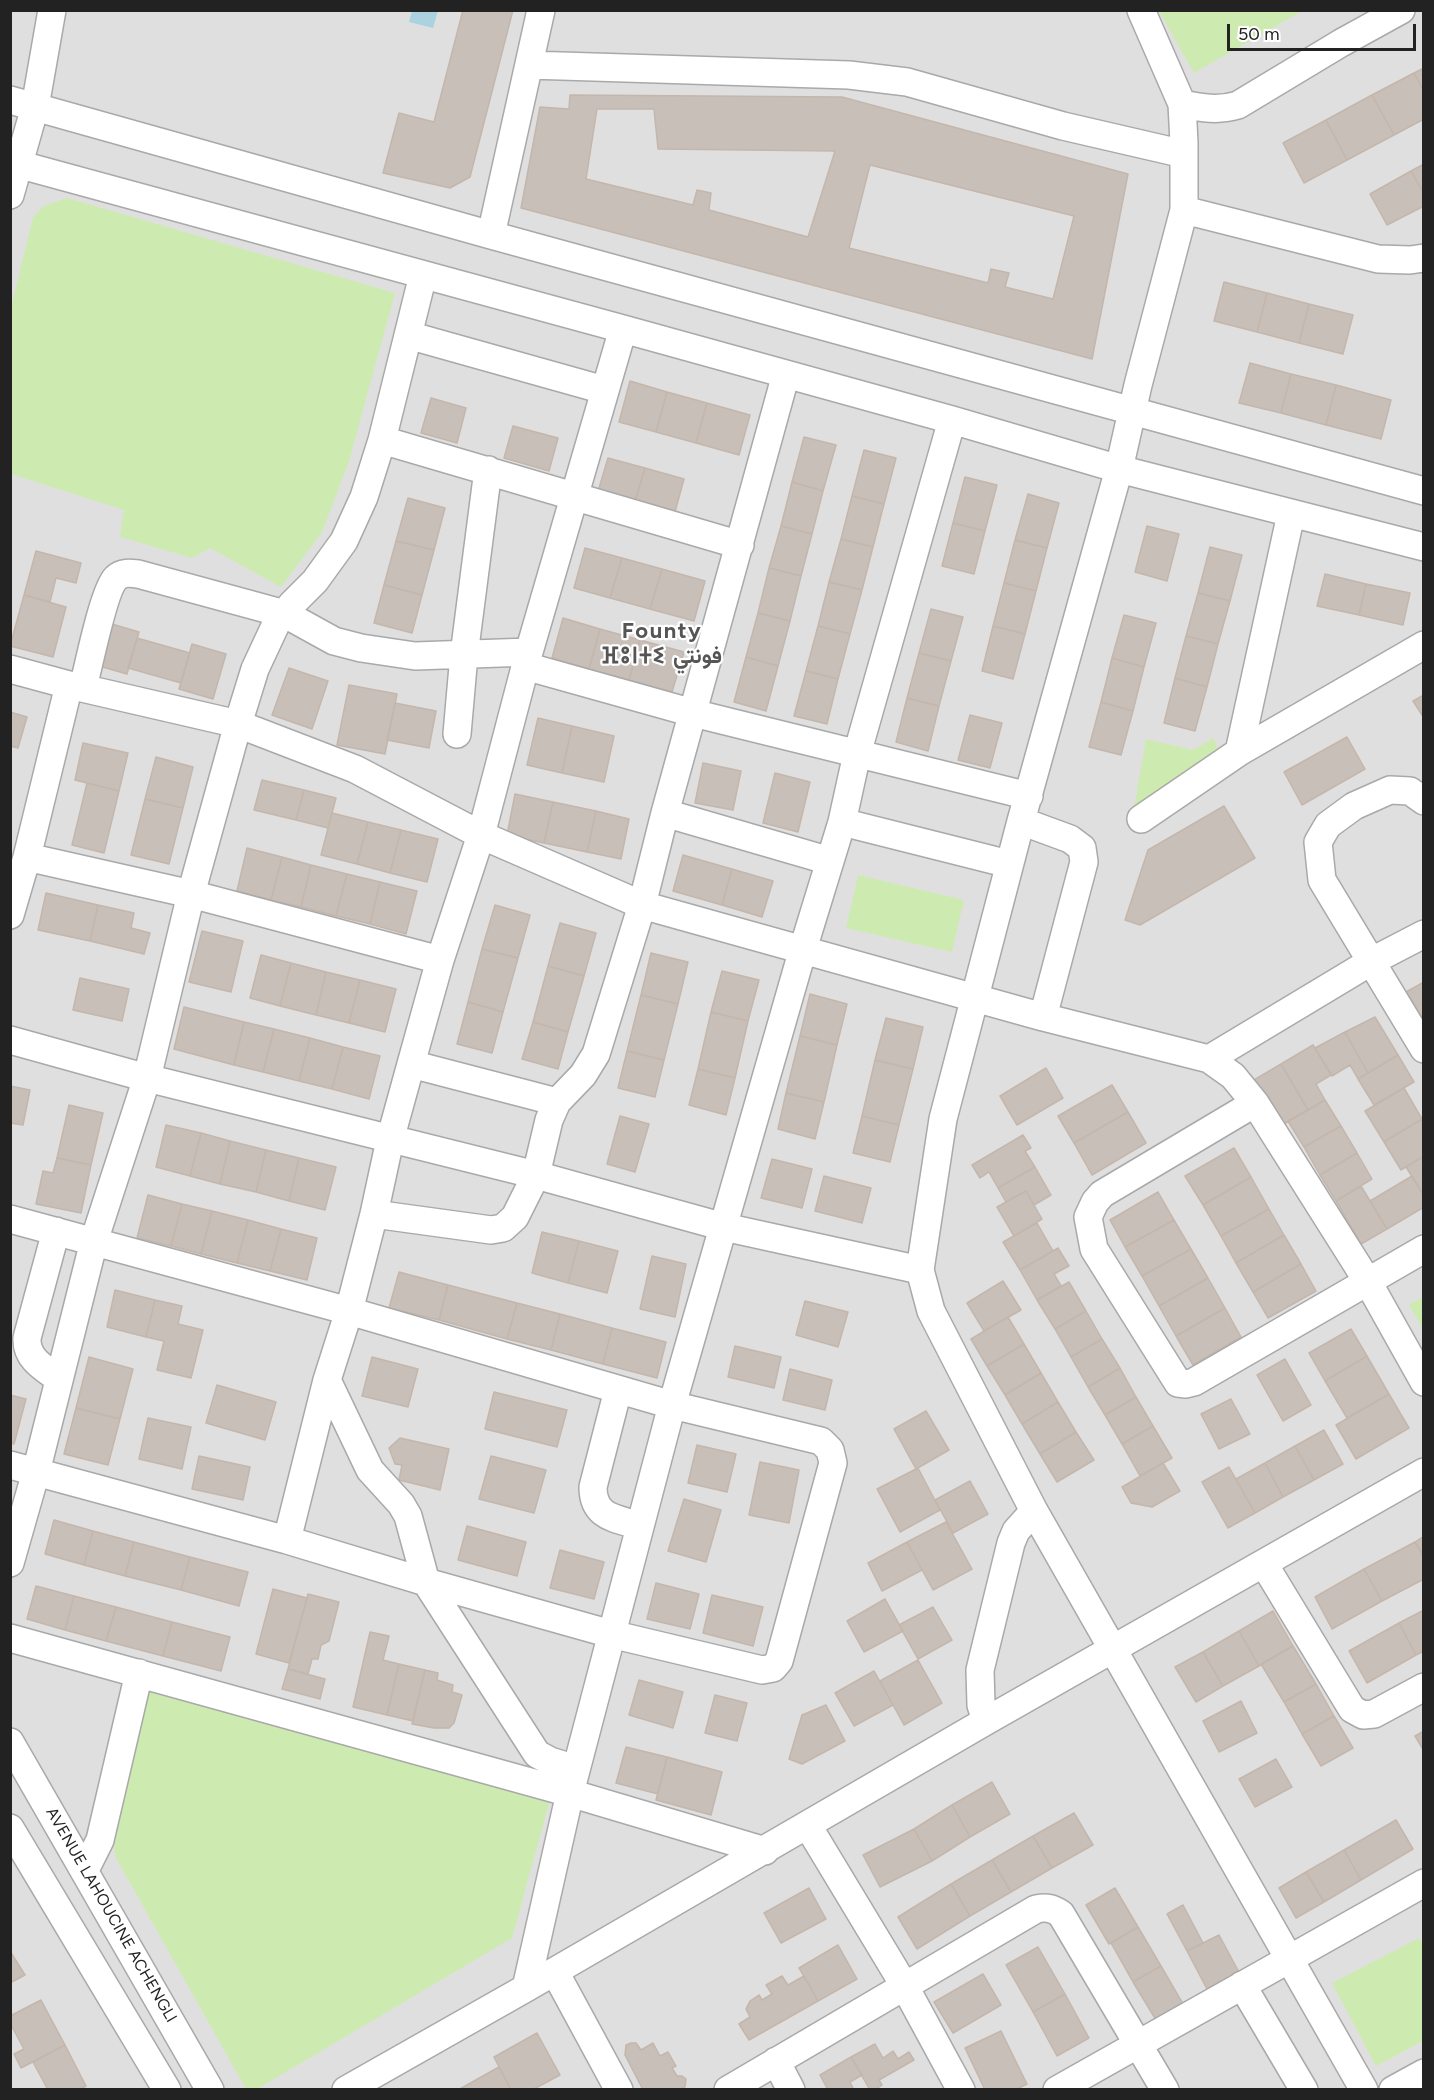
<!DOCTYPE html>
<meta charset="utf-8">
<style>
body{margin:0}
#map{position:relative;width:1434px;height:2100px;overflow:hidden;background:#f2efe9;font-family:Figtree,sans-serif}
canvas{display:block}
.frame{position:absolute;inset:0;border:12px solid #222;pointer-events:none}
.scale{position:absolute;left:1227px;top:24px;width:189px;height:27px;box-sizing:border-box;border:3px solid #222;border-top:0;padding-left:8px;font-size:18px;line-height:21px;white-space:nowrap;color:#222;-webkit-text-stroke:4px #fff;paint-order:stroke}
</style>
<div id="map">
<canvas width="1434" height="2100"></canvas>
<div class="frame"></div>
<div class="scale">50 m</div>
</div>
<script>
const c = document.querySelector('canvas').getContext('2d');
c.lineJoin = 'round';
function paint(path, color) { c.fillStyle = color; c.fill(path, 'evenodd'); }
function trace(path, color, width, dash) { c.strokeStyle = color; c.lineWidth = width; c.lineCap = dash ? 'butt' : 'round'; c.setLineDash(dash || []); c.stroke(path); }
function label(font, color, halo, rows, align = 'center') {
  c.font = font + ' Figtree,Vazirmatn,"Noto Sans Tifinagh",sans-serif'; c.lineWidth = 4.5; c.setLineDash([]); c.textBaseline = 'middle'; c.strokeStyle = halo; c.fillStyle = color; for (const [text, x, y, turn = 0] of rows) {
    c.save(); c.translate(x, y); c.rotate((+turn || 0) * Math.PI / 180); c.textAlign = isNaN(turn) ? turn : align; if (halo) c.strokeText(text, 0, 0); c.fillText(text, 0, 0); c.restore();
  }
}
paint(new Path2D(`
 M11 11H1423V2089H11Z`), '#e0dfdf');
paint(new Path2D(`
 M1159 11H1302L1194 73Z
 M67 198 395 293 349 461 322 532 281 587 210 548 192 558 120 537 124 510 11 474V308L33 217 44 206Z
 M1213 738 1222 756 1132 819 1146 739 1193 750Z
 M858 875 964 900 952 952 846 928Z
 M1423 1297V1329L1409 1305Z
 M151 1689 551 1796 512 1938 257 2089H246L116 1858 112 1840 117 1799Z
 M1419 1938 1424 1947 1423 2041 1376 2066 1332 1983Z`), '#cdebb0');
paint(new Path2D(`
 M412 11H438L433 28 409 22Z`), '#aad3df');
const building = new Path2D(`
 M463 10H513L470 177 450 188 383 173 399 113 434 122Z
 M1424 68V91L1414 73Z
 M1414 73 1424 91V119L1394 135 1372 95Z
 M570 95 842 97 1128 174 1092 359 521 208 540 107 569 109ZM597 109H654L658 149 835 151 808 237 709 210 711 193 697 190 693 205 586 179ZM870 165 1074 216 1053 299 1005 287 1009 273 991 269 988 283 849 248Z
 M1372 95 1394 135 1347 160 1326 120Z
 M1326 120 1347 160 1304 183 1283 143Z
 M1424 164V194L1411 171Z
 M1411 171 1424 194V206L1387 225 1370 194Z
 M1224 282 1267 293 1257 332 1214 321Z
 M1267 293 1309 304 1299 343 1257 332Z
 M1309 304 1353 315 1343 354 1299 343Z
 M1250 363 1291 374 1281 413 1239 403Z
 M1291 374 1336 385 1326 425 1281 413Z
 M630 381 667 392 656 432 619 422Z
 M1336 385 1391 400 1381 439 1326 425Z
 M667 392 707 403 696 443 656 432Z
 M431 398 466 408 457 443 421 433Z
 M707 403 750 415 739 455 696 443Z
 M513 426 558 438 549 471 504 458Z
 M804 437 836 445 823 491 792 482Z
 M864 450 896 458 884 504 852 496Z
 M608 458 645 468 633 508 596 498Z
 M645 468 684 479 673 519 633 508Z
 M965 477 997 485 985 531 953 523Z
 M792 482 823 491 812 534 781 526Z
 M1028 494 1059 503 1047 548 1015 540Z
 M852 496 884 504 873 547 841 539Z
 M408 498 445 508 434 550 396 541Z
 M953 523 985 531 974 574 942 566Z
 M781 526 812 534 801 576 769 568Z
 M1147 526 1179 534 1167 581 1135 572Z
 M841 539 873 547 862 590 829 582Z
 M1015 540 1047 548 1036 591 1004 583Z
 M396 541 434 550 422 595 384 585Z
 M1210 547 1242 555 1230 601 1198 593Z
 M585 548 622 558 610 598 574 588Z
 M36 551 81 563 76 583 56 578 50 602 24 595Z
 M622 558 662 569 650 609 610 598Z
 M769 568 801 576 790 621 758 613Z
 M662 569 705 581 694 621 650 609Z
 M1325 574 1366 584 1359 615 1317 606Z
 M829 582 862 590 850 634 818 626Z
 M1004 583 1036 591 1025 634 993 626Z
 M1366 584 1410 593 1403 625 1359 615Z
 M384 585 422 595 412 633 374 623Z
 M1198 593 1230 601 1218 644 1186 636Z
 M24 595 66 607 53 657 10 646Z
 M931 609 963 617 951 661 919 653Z
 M758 613 790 621 778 666 746 657Z
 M1124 615 1156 623 1144 667 1112 658Z
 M563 618 600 629 589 669 552 658Z
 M105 622 139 632 127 674 92 664Z
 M818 626 850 634 838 679 806 671Z
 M993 626 1025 634 1013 679 982 671Z
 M600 629 640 640 629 680 589 669Z
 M1186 636 1218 644 1207 687 1175 678Z
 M137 638 190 653 181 683 128 668Z
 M640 640 684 652 672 692 629 680Z
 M192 644 226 654 213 699 179 689Z
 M919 653 951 661 939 706 907 698Z
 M746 657 778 666 766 711 734 702Z
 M1112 658 1144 667 1133 711 1101 702Z
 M289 668 328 681 312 729 272 715Z
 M806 671 838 679 827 724 794 716Z
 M1175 678 1207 687 1195 731 1164 723Z
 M349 685 397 694 385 754 337 745Z
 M1424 695V718L1413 701Z
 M907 698 939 706 928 751 896 742Z
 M1101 702 1133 711 1121 755 1089 747Z
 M395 703 436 711 429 748 387 740Z
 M10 712 27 717 18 748 10 746Z
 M970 715 1002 723 990 768 958 760Z
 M538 718 572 726 562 773 527 765Z
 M572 726 614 736 604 782 562 773Z
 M1347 737 1365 769 1302 805 1284 772Z
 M83 743 128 753 119 791 75 780Z
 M156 757 193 767 183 808 145 799Z
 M703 763 741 771 733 810 695 803Z
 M775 773 810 782 798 832 763 823Z
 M262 780 304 790 296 820 254 810Z
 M87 783 119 791 104 853 72 845Z
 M304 790 336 798 328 828 296 820Z
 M515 794 553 802 544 843 507 835Z
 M145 799 183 808 169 864 131 855Z
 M553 802 596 811 587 852 544 843Z
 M1224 806 1255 858 1140 925 1125 920 1148 850Z
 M596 811 629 819 621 859 587 852Z
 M332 813 368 822 357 864 321 855Z
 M368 822 401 830 390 873 357 864Z
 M401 830 438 839 427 882 390 873Z
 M247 848 282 857 271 900 237 891Z
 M683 855 732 869 722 905 673 891Z
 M282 857 311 865 301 907 271 900Z
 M311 865 347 874 336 916 301 907Z
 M732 869 773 881 762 917 722 905Z
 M347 874 380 882 370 924 336 916Z
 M380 882 417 891 406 934 370 924Z
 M46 893 98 905 90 941 38 930Z
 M98 905 134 913 131 928 150 933 144 954 90 941Z
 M495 905 530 915 518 958 482 949Z
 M560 923 596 933 584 976 548 966Z
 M202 931 243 941 231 992 189 982Z
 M482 949 518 958 503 1012 468 1002Z
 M651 953 688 962 678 1004 641 995Z
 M261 955 291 963 280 1006 250 998Z
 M291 963 326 972 316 1015 280 1006Z
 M548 966 584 976 568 1032 533 1022Z
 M722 971 759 980 748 1021 711 1012Z
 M326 972 360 980 349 1023 316 1015Z
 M80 978 129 989 122 1021 73 1010Z
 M360 980 396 989 385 1032 349 1023Z
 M1424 982V1022L1406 992Z
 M810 994 847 1004 837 1045 800 1036Z
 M641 995 678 1004 664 1060 627 1051Z
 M468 1002 503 1012 492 1053 457 1044Z
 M184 1007 244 1022 234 1065 174 1049Z
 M711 1012 748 1021 735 1078 698 1069Z
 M1375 1017 1398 1055 1368 1073 1345 1032Z
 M886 1018 923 1027 913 1069 875 1060Z
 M244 1022 274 1029 263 1072 234 1065Z
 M533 1022 568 1032 558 1069 522 1059Z
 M274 1029 310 1038 299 1081 263 1072Z
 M1345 1032 1368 1073 1358 1079 1350 1065 1332 1076 1315 1048Z
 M800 1036 837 1045 824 1102 786 1093Z
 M310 1038 343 1047 332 1089 299 1081Z
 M1313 1045 1331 1075 1316 1084 1325 1100 1308 1110 1281 1064Z
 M343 1047 380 1056 369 1099 332 1089Z
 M627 1051 664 1060 655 1097 618 1088Z
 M1398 1055 1414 1082 1374 1105 1358 1079Z
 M875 1060 913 1069 899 1125 862 1116Z
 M1281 1064 1308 1110 1282 1125 1254 1080Z
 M1046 1068 1063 1098 1017 1125 1000 1096Z
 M698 1069 735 1078 726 1115 689 1105Z
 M1112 1085 1128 1112 1074 1143 1058 1116Z
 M10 1086 30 1090 23 1125 10 1123Z
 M1404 1088 1422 1119 1384 1142 1365 1111Z
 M786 1093 824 1102 815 1139 778 1129Z
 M1325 1100 1341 1126 1304 1147 1288 1121Z
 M69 1105 103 1113 91 1165 57 1158Z
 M1128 1112 1146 1143 1092 1175 1074 1143Z
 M620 1116 649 1124 635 1172 607 1164Z
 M862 1116 899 1125 890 1162 853 1153Z
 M1422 1119 1424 1156 1401 1170 1384 1142Z
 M166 1125 201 1133 190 1176 156 1167Z
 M1341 1126 1357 1153 1320 1175 1304 1147Z
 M201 1133 230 1141 220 1184 190 1176Z
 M1023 1135 1031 1148 1025 1151 1035 1167 998 1188 989 1172 980 1178 972 1165Z
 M230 1141 266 1150 256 1192 220 1184Z
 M1234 1148 1251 1177 1203 1205 1185 1176Z
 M266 1150 299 1158 289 1201 256 1192Z
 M1357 1153 1372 1179 1336 1201 1320 1175Z
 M1424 1156V1196L1406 1167Z
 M57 1158 91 1165 81 1213 36 1204 43 1171 53 1173Z
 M299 1158 336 1167 325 1210 289 1201Z
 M772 1159 812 1169 802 1208 761 1198Z
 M1035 1167 1051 1195 1034 1205 1026 1191 1006 1202 998 1188Z
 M824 1176 871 1188 862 1223 815 1211Z
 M1412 1176 1424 1196V1207L1387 1229 1370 1201Z
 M1251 1177 1269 1209 1221 1236 1203 1205Z
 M1361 1186 1387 1229 1361 1244 1336 1201Z
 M1026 1191 1042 1219 1014 1236 997 1207Z
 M1158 1192 1174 1220 1125 1247 1110 1220Z
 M148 1195 182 1204 171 1246 137 1238Z
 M182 1204 212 1211 201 1254 171 1246Z
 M1269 1209 1284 1235 1236 1263 1221 1236Z
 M212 1211 248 1220 237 1263 201 1254Z
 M248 1220 281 1229 270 1271 237 1263Z
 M1174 1220 1191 1249 1142 1276 1125 1247Z
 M1037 1223 1053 1251 1020 1270 1003 1242Z
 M281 1229 317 1238 307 1280 270 1271Z
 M542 1232 579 1241 568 1283 532 1273Z
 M1284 1235 1301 1264 1253 1292 1236 1263Z
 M579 1241 618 1251 607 1293 568 1283Z
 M1058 1248 1069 1266 1054 1274 1061 1286 1037 1300 1020 1270Z
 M1191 1249 1208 1278 1159 1306 1142 1276Z
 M652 1256 686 1264 675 1317 640 1309Z
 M1301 1264 1316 1291 1268 1318 1253 1292Z
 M399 1272 448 1285 439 1320 389 1308Z
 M1208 1278 1225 1308 1176 1336 1159 1306Z
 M1003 1281 1021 1310 984 1331 967 1303Z
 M1069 1282 1086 1311 1055 1329 1037 1300Z
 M448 1285 517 1303 507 1339 439 1320Z
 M115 1290 155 1300 146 1337 107 1327Z
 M155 1300 182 1306 178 1324 203 1330 191 1378 157 1370 164 1341 146 1337Z
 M805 1301 848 1312 838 1347 796 1335Z
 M517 1303 560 1314 551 1350 507 1339Z
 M1225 1308 1241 1337 1193 1365 1176 1336Z
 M1086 1311 1102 1339 1071 1357 1055 1329Z
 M560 1314 612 1328 603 1364 551 1350Z
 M1008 1317 1024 1344 987 1366 971 1339Z
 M612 1328 666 1342 657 1378 603 1364Z
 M1351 1329 1367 1356 1325 1381 1309 1353Z
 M1102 1339 1120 1368 1088 1387 1071 1357Z
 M1024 1344 1041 1373 1005 1395 987 1366Z
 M735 1346 781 1357 774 1388 728 1377Z
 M1367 1356 1389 1394 1347 1418 1325 1381Z
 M89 1357 133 1369 120 1419 76 1408Z
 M372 1357 418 1369 408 1407 362 1396Z
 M1285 1359 1311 1405 1283 1421 1257 1375Z
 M1120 1368 1136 1397 1105 1415 1088 1387Z
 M790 1369 832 1380 825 1410 783 1400Z
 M1041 1373 1058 1402 1022 1424 1005 1395Z
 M217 1385 276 1402 265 1440 206 1423Z
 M494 1392 567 1410 557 1447 485 1429Z
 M1389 1394 1409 1428 1356 1459 1336 1425Z
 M10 1395 26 1399 14 1444 10 1443Z
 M1136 1397 1153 1426 1122 1444 1105 1415Z
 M1231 1399 1250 1434 1219 1449 1201 1414Z
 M1058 1402 1076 1432 1040 1454 1022 1424Z
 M76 1408 120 1419 108 1465 64 1454Z
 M926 1411 949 1450 916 1469 894 1429Z
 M148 1418 191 1427 182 1469 139 1459Z
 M1153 1426 1172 1458 1140 1476 1122 1444Z
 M1324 1430 1343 1464 1314 1480 1295 1446Z
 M1076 1432 1094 1460 1057 1482 1040 1454Z
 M400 1438 449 1449 440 1490 399 1480 402 1465 395 1464 389 1448Z
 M697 1445 736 1454 727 1492 688 1483Z
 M1295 1446 1314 1480 1283 1497 1265 1463Z
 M199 1456 250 1467 243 1500 192 1489Z
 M491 1456 546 1470 534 1513 479 1499Z
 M760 1462 799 1470 789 1523 749 1515Z
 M1163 1463 1180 1491 1152 1507 1131 1503 1122 1487Z
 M1265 1463 1283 1497 1255 1513 1236 1479Z
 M1229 1467 1255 1513 1228 1528 1202 1482Z
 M918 1468 940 1510 900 1532 877 1489Z
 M970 1481 988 1514 953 1533 935 1500Z
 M684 1499 721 1510 706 1562 668 1551Z
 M54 1520 93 1531 84 1565 45 1554Z
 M946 1522 972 1569 933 1590 907 1542Z
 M467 1526 526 1542 517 1576 458 1560Z
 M93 1531 134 1542 125 1576 84 1565Z
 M1424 1536V1557L1415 1542Z
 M134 1542 190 1557 181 1590 125 1576Z
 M907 1542 922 1570 882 1591 868 1563Z
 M1415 1542 1424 1557V1579L1382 1601 1364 1569Z
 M560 1550 604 1562 594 1599 550 1588Z
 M190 1557 248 1572 239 1606 181 1590Z
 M1364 1569 1382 1601 1332 1629 1315 1597Z
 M656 1583 699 1594 690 1629 647 1619Z
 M36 1586 74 1596 65 1630 27 1619Z
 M273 1589 307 1598 289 1663 256 1654Z
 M308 1594 339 1602 329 1641 321 1645 318 1659H312L308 1674 288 1669Z
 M712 1595 763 1607 753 1646 703 1633Z
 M74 1596 116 1607 106 1641 65 1630Z
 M885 1599 903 1631 864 1652 847 1621Z
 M116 1607 172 1622 163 1656 106 1641Z
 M933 1607 952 1640 918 1659 899 1625Z
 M1424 1610V1651L1416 1655 1399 1623Z
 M1273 1611 1293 1646 1259 1666 1239 1631Z
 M172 1622 230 1637 221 1671 163 1656Z
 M1399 1623 1416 1655 1367 1683 1349 1651Z
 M1239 1631 1259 1666 1223 1686 1203 1652Z
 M370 1632 389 1636 383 1660 399 1664 387 1715 353 1707Z
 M1293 1646 1316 1684 1284 1702 1261 1664Z
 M1203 1652 1223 1686 1196 1702 1175 1667Z
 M918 1660 942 1703 904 1725 880 1681Z
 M399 1664 425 1670 413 1721 387 1715Z
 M288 1669 325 1679 320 1699 282 1689Z
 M425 1670 438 1673 437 1680 453 1685 452 1692 462 1695 454 1723 449 1728H434L412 1724Z
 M874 1671 893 1705 854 1726 835 1693Z
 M639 1680 683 1692 673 1728 629 1715Z
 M1316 1684 1334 1716 1302 1734 1284 1702Z
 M715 1695 747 1703 737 1741 705 1733Z
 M1241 1701 1257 1733 1219 1752 1203 1721Z
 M826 1705 845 1741 802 1764 789 1759 802 1715Z
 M1334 1716 1353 1748 1321 1766 1302 1734Z
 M1424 1731V1751L1415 1736Z
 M626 1747 667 1757 658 1794 616 1783Z
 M667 1757 722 1772 711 1815 656 1800Z
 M1276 1759 1292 1787 1255 1807 1239 1779Z
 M992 1782 1010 1814 970 1837 952 1805Z
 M952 1805 970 1837 932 1861 914 1829Z
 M1074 1813 1093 1845 1052 1868 1033 1836Z
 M1396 1820 1413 1849 1361 1880 1344 1850Z
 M914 1829 932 1861 880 1887 863 1855Z
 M1033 1836 1052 1868 1011 1892 992 1860Z
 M1344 1850 1361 1880 1324 1902 1306 1872Z
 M992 1860 1011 1892 970 1916 951 1884Z
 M1306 1872 1324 1902 1296 1918 1279 1888Z
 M951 1884 970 1916 917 1949 898 1917Z
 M809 1888 826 1919 781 1943 764 1913Z
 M1115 1888 1138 1927 1109 1944 1086 1905Z
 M1183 1905 1203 1943 1187 1951 1167 1914Z
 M1138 1927 1161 1966 1133 1982 1111 1943Z
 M1219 1935 1240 1974 1208 1991 1187 1951Z
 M838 1945 857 1979 818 2001 799 1968Z
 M1038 1947 1065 1994 1033 2012 1006 1965Z
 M10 1951 25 1975 10 1983Z
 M1161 1966 1183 2004 1156 2020 1133 1982Z
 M983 1974 1001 2005 953 2033 934 2002Z
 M782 1976 788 1985 804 1976 818 2001 749 2040 739 2024 750 2017 746 2009 750 2001 759 1995 762 2000 772 1994 766 1985Z
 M1065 1994 1089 2038 1057 2056 1033 2012Z
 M41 2000 65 2045 21 2068 14 2054 24 2049 10 2023V2016Z
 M1001 2031 1027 2084 1015 2090H985L965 2048Z
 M537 2033 560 2075 532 2090H511L494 2057Z
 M631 2043H636L641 2050 653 2043 660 2056 668 2052 676 2066 672 2068 677 2076H682L686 2079 685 2087 681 2089 643 2090 625 2055 626 2045Z
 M875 2044 883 2058 893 2051 898 2059 909 2052 914 2060 879 2080 882 2085 875 2090H870L851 2057Z
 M65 2045 86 2086 79 2090H48L33 2062Z
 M851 2057 862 2075 850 2082 854 2090H828L820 2075Z
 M499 2067 511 2090H458Z`);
paint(building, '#c7bfb8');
trace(building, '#c4b6ab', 1.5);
const minor = new Path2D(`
 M1141 10 1182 104 1184 143V210L1138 385 1119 469 1021 821 943 1119 920 1270 931 1311 1034 1511 1364 2090
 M529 65 849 75 907 82 1063 126 1184 154
 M10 100 491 235 1424 491
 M1182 104C1201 108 1219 111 1238 105L1341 43 1401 10
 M10 162 623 329 952 420 1119 469 1424 547
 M10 195 35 107 52 10
 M1184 210 1378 259 1410 260 1424 258
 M491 235 541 10
 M408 335 604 390
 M382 440 740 545
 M525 666 693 713 1029 796
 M10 669 69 685 238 724 355 769 481 835 642 905 1043 1017 1209 1059 1372 961 1424 934
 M83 688C88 668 104 589 116 578 122 572 130 573 138 574L285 614 334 641 361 648 415 656 529 652
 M457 734 464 655 488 470
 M1239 752 1291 514
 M1424 801 1410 791 1390 790 1354 806 1328 825 1318 842 1322 880 1424 1049
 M665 813 830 861
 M1141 819 1239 752 1424 645
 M1021 821 1070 839 1082 848 1084 862 1043 1017
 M842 822 1009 864
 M27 857 191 894 440 960
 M10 915 27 857 69 685
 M10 1040 147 1078 536 1175 724 1227 920 1270
 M1209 1059 1233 1076 1255 1103 1368 1282 1424 1382
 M411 1064 557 1102
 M1255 1103 1102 1194 1095 1202 1088 1217 1094 1249 1178 1383 1186 1384 1194 1382 1424 1249
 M374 1214 491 1230 503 1228 515 1217 536 1175 549 1120 557 1102 583 1075 596 1054 642 905 665 813 786 374
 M10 1219 349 1311 672 1405 821 1441 830 1450 833 1463 779 1661 773 1668 762 1670 611 1634 426 1582 287 1540 10 1465
 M56 1231 27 1338C26 1359 44 1368 59 1379
 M327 1380 370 1470 401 1504 408 1516 426 1582 537 1754 550 1761 576 1769
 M618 1390 593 1487C593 1518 616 1518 640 1526
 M287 1540 327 1380 349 1311 374 1214 390 1140 411 1064 440 960 481 835 529 652 623 329
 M10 1563 36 1472 94 1241 147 1078 191 894 238 724 255 669 276 624 292 604 315 581 344 541 364 497 382 440 423 275
 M1264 1564 1352 1709 1363 1715 1374 1714 1424 1687
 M10 1638 570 1793 765 1851
 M986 1721 981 1705 980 1670 1011 1543 1016 1531 1034 1511
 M10 1742 210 2090
 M808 1826 904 1985 961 2090
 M10 1828 167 2090
 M85 1870 100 1840 139 1673
 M555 1972 619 2090
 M1242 1985 1304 2090
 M526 1988 570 1793 672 1405 803 949 842 822 857 754 952 420
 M776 2061 791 2090
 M346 2090 526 1988 986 1721 1424 1472
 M728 2090 1036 1909C1047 1907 1052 1908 1061 1914L1165 2090
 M1057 2090 1424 1883
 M1393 2090 1424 2073`);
trace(minor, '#a9a9a9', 30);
trace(minor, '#fff', 27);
label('16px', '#222', '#fff', [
 ["AVENUE LAHOUCINE ACHENGLI",111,1915,60]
]);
c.letterSpacing = '1.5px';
label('bold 22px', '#555', '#fff', [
 ["Founty",662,632],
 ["ⴼⵓⵏⵜⵉ فونتي",662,657]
]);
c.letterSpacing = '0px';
</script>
